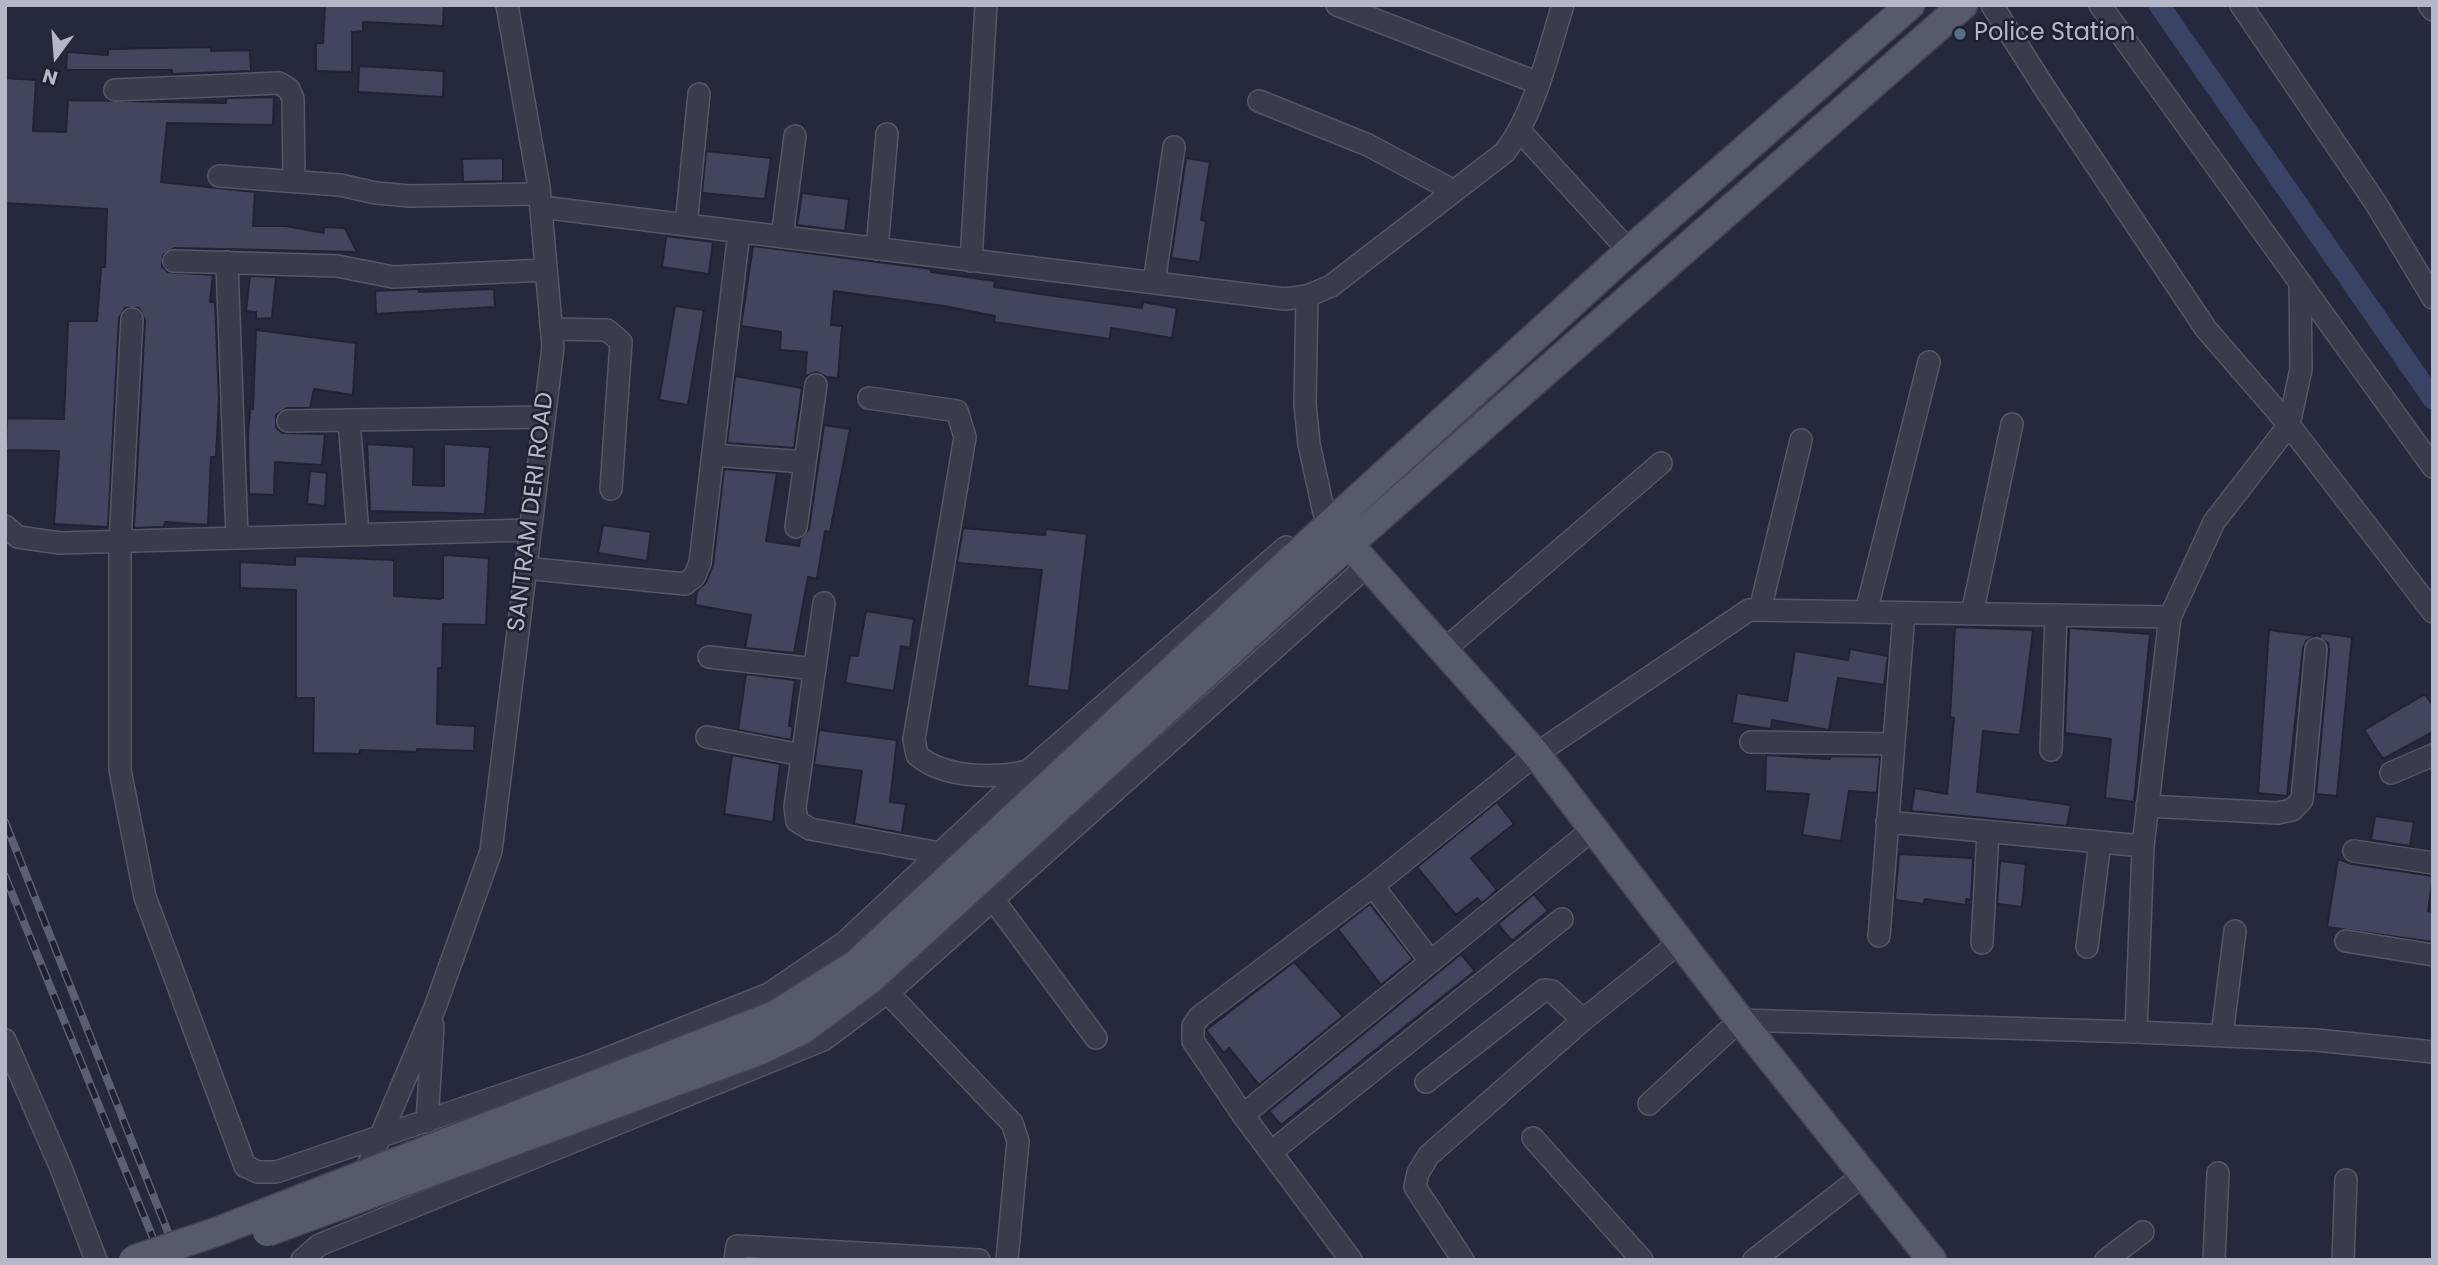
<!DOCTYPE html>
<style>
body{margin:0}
#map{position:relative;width:2438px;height:1265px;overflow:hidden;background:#25293d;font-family:Poppins,sans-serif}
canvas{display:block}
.frame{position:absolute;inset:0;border:7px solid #b4b7c8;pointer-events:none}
.north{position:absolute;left:21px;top:21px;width:70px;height:70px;-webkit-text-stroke:5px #1d2132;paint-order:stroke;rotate:196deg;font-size:19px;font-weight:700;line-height:28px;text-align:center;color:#b4b7c8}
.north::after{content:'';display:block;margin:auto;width:24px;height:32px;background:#b4b7c8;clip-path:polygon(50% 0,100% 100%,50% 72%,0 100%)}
</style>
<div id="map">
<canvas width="2438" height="1265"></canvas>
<div class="frame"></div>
<div class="north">N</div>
</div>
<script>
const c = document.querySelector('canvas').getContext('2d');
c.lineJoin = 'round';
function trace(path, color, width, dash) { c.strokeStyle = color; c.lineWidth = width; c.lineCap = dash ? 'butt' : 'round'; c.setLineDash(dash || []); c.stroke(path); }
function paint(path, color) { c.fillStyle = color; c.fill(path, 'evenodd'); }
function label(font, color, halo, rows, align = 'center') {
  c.font = font + ' Poppins,sans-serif'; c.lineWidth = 5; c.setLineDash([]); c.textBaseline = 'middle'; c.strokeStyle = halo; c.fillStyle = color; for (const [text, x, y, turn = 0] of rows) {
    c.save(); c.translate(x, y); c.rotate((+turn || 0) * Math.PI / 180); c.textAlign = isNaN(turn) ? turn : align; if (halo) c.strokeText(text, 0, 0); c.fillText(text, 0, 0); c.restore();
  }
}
trace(new Path2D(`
 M2159 5 2433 399`), '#3a4265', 21);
const building = new Path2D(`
 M325 5H444L443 26 363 22V31L352 32V72L316 71V43H323Z
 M211 47V51L250 50 251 71 172 74V70H66L67 52 108 55V49Z
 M359 66 444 71 443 97 358 92Z
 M5 78 36 80 33 131 66 132 68 100 226 103V98L274 97 273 125 167 123 161 182 255 192 253 226H286L324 233V227L345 228 357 252 174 248 163 255 162 267 168 272 213 275 210 302H215L219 399 216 457H211L208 525 165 522 164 527 134 528 145 320 139 308H125L119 318 108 527 54 524 59 451 6 450 7 418 64 419 68 321H97L101 267H105L107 209 5 203Z
 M706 151 771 158 765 199 702 193Z
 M503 158V181L463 182 462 159Z
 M1186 158 1210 162 1201 220 1206 221 1200 262 1171 258Z
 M802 193 849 199 845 231 797 225Z
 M666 236 713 242 709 274 662 267Z
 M753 246 932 269 931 272 995 281 994 287 1054 296 1142 308 1143 302 1177 308 1172 338 1111 328 1110 339 1054 331 994 322 995 316 944 306 834 291 831 325 842 326 838 378 826 377 817 372 805 376 807 352 780 350 781 332 741 326Z
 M250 276 276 277 272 318 256 319V312L246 311Z
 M419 289V292L494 289 495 307 376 314 375 291Z
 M675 306 704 310 688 405 659 400Z
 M256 330 356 343 353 395 314 389 310 408H287L276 415V427L282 433 325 434 322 465 275 462 274 495 249 494 248 436 250 409H253Z
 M735 376 802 388 794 448 727 443Z
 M824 425 850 429 830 532 825 531 817 579 808 577 794 653 745 648 751 615 695 605 697 591 706 582 713 565 724 469 777 473 766 541 799 546 800 539 809 529Z
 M367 444 414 447 413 485 444 486V444L490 447 485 514 370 511Z
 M310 471 327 473 325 506 307 504Z
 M603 525 651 532 647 561 598 553Z
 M963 528 1045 535 1046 529 1087 534 1069 691 1027 686 1042 570 957 563Z
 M443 555 489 558 486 625 443 624 442 668H438L437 724 475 726 474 751 417 749V752L360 750V754L313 753 314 698H296V590L240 588V562L295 565V556L394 560V596L440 599 443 598Z
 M866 611 914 619 910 648 901 646 894 691 845 683 850 655 858 656Z
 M1955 627 2033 630 2020 735 1983 731 1977 792 2071 805 2067 826 1911 811 1915 788 1947 794 1954 718 1950 717Z
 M2069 628 2150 634 2134 802 2105 798 2111 739 2065 733Z
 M2269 630 2316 636 2306 641 2303 648 2287 796 2258 793Z
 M2322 633 2352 637 2337 796 2316 794 2329 650 2328 643 2319 637Z
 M1850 649 1888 656 1884 685 1838 678 1829 730 1772 720 1771 729 1732 723 1737 693 1787 701 1795 651 1848 660Z
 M746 674 795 680 789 726 793 727 791 740 738 730Z
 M2425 694 2433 706V732L2383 759 2364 730Z
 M819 730 897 740 890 802 906 804 902 833 854 824 862 771 814 765Z
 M732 755 780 764 773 822 724 814Z
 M1766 755 1830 759 1831 756 1880 757 1877 793 1849 791 1841 841 1802 835 1809 794 1765 791Z
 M1497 802 1514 824 1471 858 1497 890 1482 903 1477 898 1456 915 1417 867Z
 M2375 816 2414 822 2410 846 2371 840Z
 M1899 854 1973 858 1971 900 1966 899V905L1925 899 1924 904 1895 900Z
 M2338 859 2352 864 2433 876 2428 911 2433 912V942L2327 927Z
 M2000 861 2026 864 2022 907 1997 904Z
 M1534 894 1548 911 1512 941 1498 924Z
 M1370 904 1413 959 1381 985 1338 929Z
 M1461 954 1475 971 1281 1125 1269 1111Z
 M1294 962 1343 1016 1259 1085 1229 1048 1224 1053 1206 1030Z`);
paint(building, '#41455d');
trace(building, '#1f2334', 2);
const minor = new Path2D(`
 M1337 5 1538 83
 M1992 5 2044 87 2206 329 2289 425 2433 612
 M2100 5 2433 467
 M2241 5 2375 202 2433 298
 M2429 5 2433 10
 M115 90 279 83 289 89 293 99 294 180
 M1259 101 1368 145 1454 191
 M1520 131 1629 251
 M219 176 340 185 376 193 410 196 539 194
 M541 207 1285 299 1307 296 1331 286 1505 152C1536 110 1547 55 1563 5
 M686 225 699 94
 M782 237 795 136
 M877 249 887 134
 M174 261 337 266 393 277 546 270
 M971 261 986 5
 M227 262 237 538
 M1154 283 1174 147
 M1307 296 1305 404 1309 444 1324 513
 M132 319 120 541V770L145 897 245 1166 258 1172H276L593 1064 769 994 844 943 1028 771 1286 547
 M552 329 607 330 621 342 611 489
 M869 398 957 411 965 437 914 739 917 755C943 778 995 779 1028 771
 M349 420 358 534
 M288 421 544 417
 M713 455 805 462
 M5 526 18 537 60 543 529 530
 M796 527 816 385
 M524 568 685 584 694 577 700 563 739 232
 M824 603 795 807 797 821 810 829 939 853
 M1760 610 1801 440
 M1866 612 1929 362
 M1972 614 2012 424
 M1444 650 1661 463
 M709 657 815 669
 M707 737 802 755
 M1751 742 1893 744
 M2051 750 2056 615
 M2391 773 2433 755
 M2147 806 2278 813 2292 810 2302 800 2316 649
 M2143 846 2170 617 2214 522 2289 425 2301 369 2300 282
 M2354 851 2433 863
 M1373 886 1431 962
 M992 898 1096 1038
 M1879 936 1904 613
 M2346 941 2433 955
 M1982 943 1988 832
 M2087 947 2100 842
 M887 992 1012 1123 1018 1141 1007 1260
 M2136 1032 2316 1040 2433 1052
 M2222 1035 2235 931
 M5 1040 61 1168 96 1260
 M1426 1082 1544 990 1552 991 1583 1020
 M1649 1104 1740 1020 2136 1032 2143 846 1887 822
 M1243 1115 1593 829
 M427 1122 433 1026
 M1533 1138 1642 1260
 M1271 1152 1562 919
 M361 1182 434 1010 491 851 553 347 539 187 507 5
 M302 1260 319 1245 823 1040 897 985 1368 565
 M735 1260 737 1246 979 1260
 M1351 1260 1243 1115 1193 1041V1026L1199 1017 1373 886 1536 754 1749 610 2170 617
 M1463 1260 1415 1187 1418 1173 1429 1155 1583 1020 1680 942
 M1754 1260 1865 1174
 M2106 1260 2143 1232
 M2214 1260 2218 1173
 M2343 1260 2346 1180`);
const major = new Path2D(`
 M1331 524 1536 754 1740 1020 1932 1260
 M1295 556 1629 251 1910 5
 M1316 573 1963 5`);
trace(minor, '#535768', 24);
trace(major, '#414556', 31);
trace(minor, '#383c4d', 21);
trace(major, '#565a6d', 28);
const rail = new Path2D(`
 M5 822 179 1260
 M5 876 162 1260`);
trace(rail, '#5b5f74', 8);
trace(rail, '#1d2132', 5, [16]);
const majorBridge = new Path2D(`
 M267 1232 758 1051 802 1030 872 978 1316 573
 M133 1260 216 1232 775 1015 856 964 1295 556`);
trace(majorBridge, '#414556', 31, []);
trace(majorBridge, '#565a6d', 28);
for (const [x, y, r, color] of [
 [1960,34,7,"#5c6f8a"]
]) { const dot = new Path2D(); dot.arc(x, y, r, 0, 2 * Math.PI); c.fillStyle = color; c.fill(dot); trace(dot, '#1d2132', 2.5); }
label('24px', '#b4b7c8', '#1d2132', [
 ["Police Station",1974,34]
], 'left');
label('24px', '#b4b7c8', '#1d2132', [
 ["SANTRAM DERI ROAD",532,512,-83]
]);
</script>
